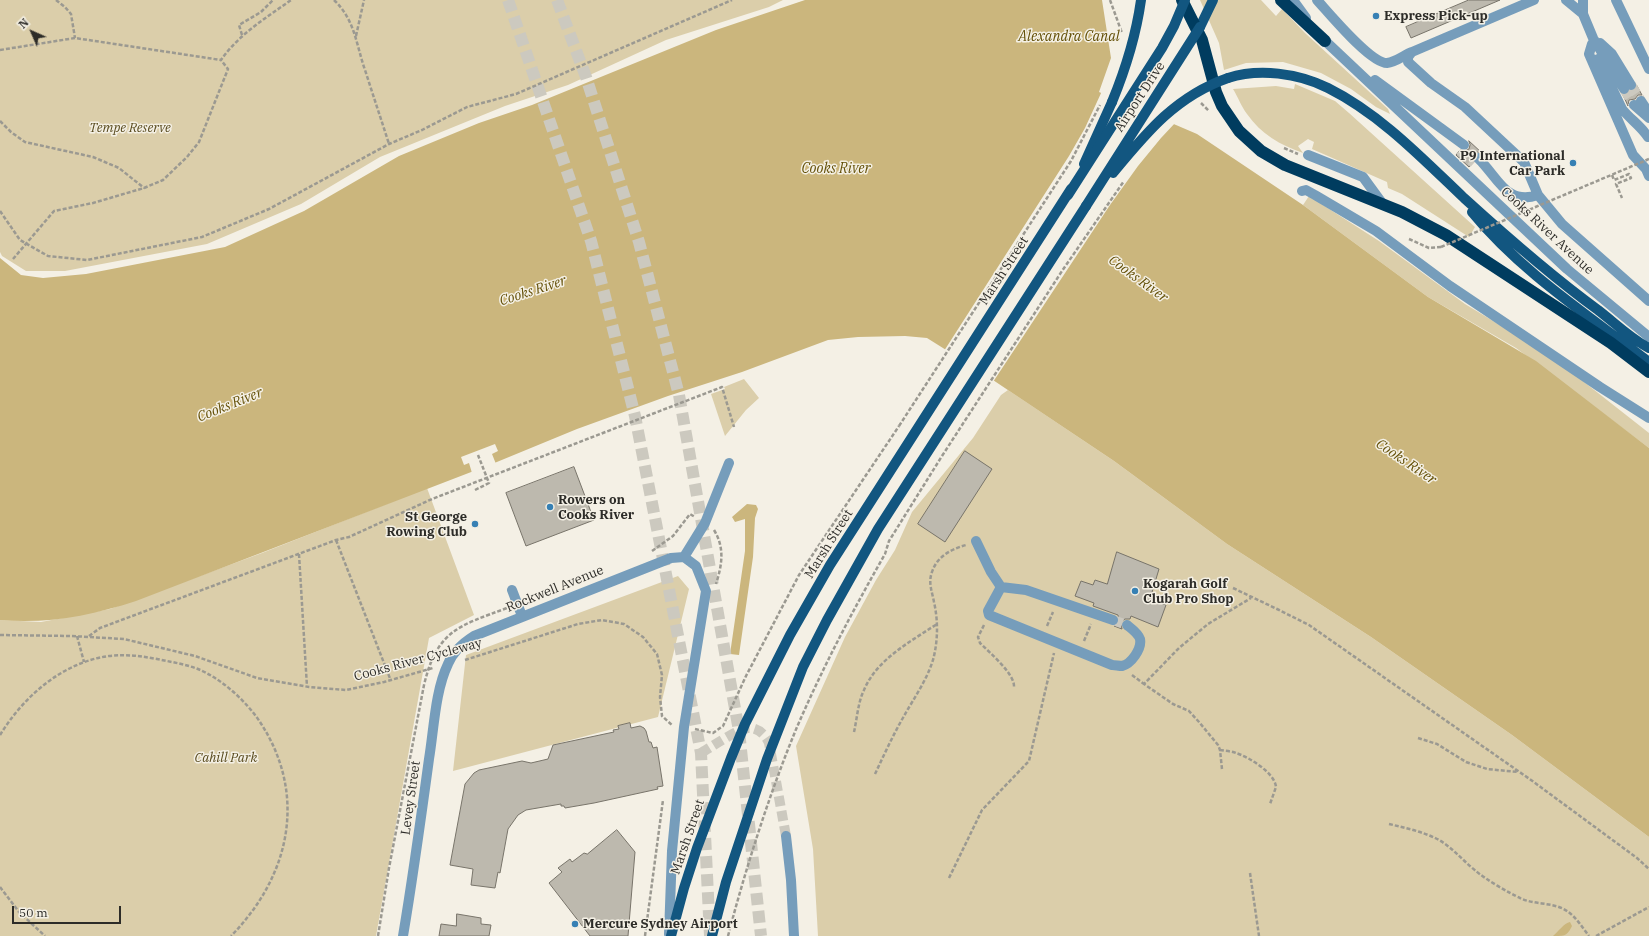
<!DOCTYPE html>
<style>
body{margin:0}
#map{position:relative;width:1649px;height:936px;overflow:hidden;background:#f4f0e5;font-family:"IBM Plex Serif",serif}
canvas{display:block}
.north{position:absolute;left:12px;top:12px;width:40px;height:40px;-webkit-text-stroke:3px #f4f0e5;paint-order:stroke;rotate:315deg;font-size:11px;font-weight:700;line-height:16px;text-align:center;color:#2d2c28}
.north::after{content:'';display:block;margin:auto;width:14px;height:18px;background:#2d2c28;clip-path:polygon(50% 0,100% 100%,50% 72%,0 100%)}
.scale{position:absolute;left:12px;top:906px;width:109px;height:18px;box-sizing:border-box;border:2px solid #2d2c28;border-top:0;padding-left:5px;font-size:12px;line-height:14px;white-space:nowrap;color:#2d2c28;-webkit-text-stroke:3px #f4f0e5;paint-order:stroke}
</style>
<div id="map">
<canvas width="1649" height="936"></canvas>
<div class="north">N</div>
<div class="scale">50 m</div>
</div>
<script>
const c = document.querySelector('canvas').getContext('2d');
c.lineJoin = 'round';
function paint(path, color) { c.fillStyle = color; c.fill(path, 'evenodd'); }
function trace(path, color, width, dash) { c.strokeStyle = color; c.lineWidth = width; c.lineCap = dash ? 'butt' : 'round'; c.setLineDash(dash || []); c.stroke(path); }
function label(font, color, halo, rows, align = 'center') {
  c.font = font + ' "IBM Plex Serif",serif'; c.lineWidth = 3; c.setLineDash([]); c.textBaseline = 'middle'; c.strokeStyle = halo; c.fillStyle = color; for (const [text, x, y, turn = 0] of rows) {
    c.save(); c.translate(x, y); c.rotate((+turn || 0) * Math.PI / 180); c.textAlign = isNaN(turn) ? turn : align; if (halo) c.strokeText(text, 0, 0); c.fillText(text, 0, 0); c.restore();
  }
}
paint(new Path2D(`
 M0 0H783L769 7 666 40 568 85 505 106 380 157 301 204 207 244 65 271H26L2 256 0 252Z
 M1200 0H1261L1276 16 1282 9 1305 33 1388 109 1390 114 1376 107 1351 89 1321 73 1283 62 1246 63 1224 70 1219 43Z
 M1295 84 1335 101 1349 113 1475 227 1469 237 1402 194 1388 188 1387 182 1312 149 1314 142 1308 139 1298 146 1303 153C1280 145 1261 134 1247 114 1241 106 1238 97 1233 89L1276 86 1294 89Z
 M1309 196 1379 241 1465 304 1551 356 1649 433V448L1516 348 1428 297 1303 205Z
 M744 379 759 398 746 410 725 436 711 394 725 389 724 387Z
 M1008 390 1114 461 1227 544 1371 637 1512 735 1649 837V936H818L813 849 796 746 845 637 876 580 895 550 912 512 973 438 1001 395Z
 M427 488 474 615 429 638 376 936H0V620L41 622 110 609 262 553Z
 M678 576 689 589 658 717 453 771 466 655Z`), '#dbceaa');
paint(new Path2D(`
 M805 0H1102L1111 58 1099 92 1197 134 1303 205 1428 297 1536 361 1649 448V837L1512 735 1371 637 1227 544 1114 461 978 370 927 338 905 336 858 337 828 340 742 372 668 396 577 429 492 464 136 601C90 616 48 624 0 620V258L21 275 43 278 86 274 225 247 304 211 399 156 479 123 532 105 716 30Z
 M747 504 756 505 758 509 755 518 753 557 739 655 730 654 745 551V519L735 522 732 517Z
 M1570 922 1572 926C1567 936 1565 936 1553 936 1558 932 1564 923 1570 922Z`), '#cbb67d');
paint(new Path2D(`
 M1102 91 1176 122 1161 138 1138 166 1110 205 993 382 944 351 1069 156 1085 128Z
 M495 444 498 451 492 454 496 464 472 473 469 463 464 465 461 457Z`), '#f4f0e5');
const building = new Path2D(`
 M1469 0H1500L1411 38 1406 27Z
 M1637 86 1642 95H1638L1635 99 1629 100 1628 106 1623 95H1627L1630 91H1634Z
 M1469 141 1482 153 1477 152 1473 154 1472 159 1473 162 1469 167 1456 155 1460 150 1464 151 1469 149 1470 145Z
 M965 451 992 469 945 542 918 524Z
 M574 467 594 520 526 546 506 493Z
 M1117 552 1159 569 1150 599 1166 605 1158 627 1131 616 1130 619H1125L1122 621 1121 624 1122 629 1114 626 1119 622 1118 615 1093 606 1094 603 1075 596 1081 581 1093 585 1095 580 1107 584Z
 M630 723 631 728 640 726 644 728 646 731 649 742H651L653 748 657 747 663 786 657 787 658 789 594 803 565 808 564 806H561V804L526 810 518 815 508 829 500 873 498 872 495 888 471 885 473 869 450 865 465 784 474 773 479 770 522 761 531 763 548 759 553 745 614 732 613 730 619 729 618 726Z
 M617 830 635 852 628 936H590L549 883 562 872 558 868 570 859 572 862 584 853 587 854Z
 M457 914 481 918V924L491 925 489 936H439L441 924 456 926Z`);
paint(building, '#bdb9ae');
trace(building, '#78746a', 1);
trace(new Path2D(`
 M1631 85 1641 101
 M1624 89 1634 105
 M1460 150 1474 163
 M1113 620 1127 625
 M701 753C711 747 738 729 748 728 757 727 766 735 769 743L786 836`), '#ccc9bf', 10, [10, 5]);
trace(new Path2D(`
 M508 0 591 241 635 416 701 753 710 936
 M557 0 586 77 639 242 679 395 739 731 761 936`), '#ccc9bf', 12, [12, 6]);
trace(new Path2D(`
 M56 0 65 7 71 14 75 38
 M334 0C355 20 356 44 365 70 373 95 381 119 389 144
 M1110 0 1122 33
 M242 35 239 25 261 12 273 0
 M356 36 364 0
 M0 50 75 38 221 60C239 34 266 18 291 0
 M1201 103 1209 111
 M0 121 11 132 25 142 93 157 119 168 144 188
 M1284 148 1298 154
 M1612 175 1614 180 1629 174 1631 178 1616 184 1622 198
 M0 211 20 240 48 256 87 260 202 237 269 209 389 144 422 130 467 107 516 94 732 0
 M1409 239 1429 248 1441 247
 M13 259 54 211 93 203 144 188 163 180 187 157 199 142 228 69 221 60
 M475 490 489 483 478 455
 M714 530C725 548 722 565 716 584
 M336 540 391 681
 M652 551 673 536 690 514 695 517
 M299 554 307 687
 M1233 588 1277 609 1309 625 1531 780 1637 858 1649 869
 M984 625 978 637 980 643C990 653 1015 674 1014 687
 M1047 626 1053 612
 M0 635 71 636 124 639 195 656 257 678 309 687 346 690 384 682 433 668
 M77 636 84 662
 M89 636 100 628 336 540 349 537 432 499 722 387 734 427
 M1084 641 1091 624
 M465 660 578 624 602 620 624 624 643 637 657 654 662 675 660 697 662 716 673 726
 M1132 675 1144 684
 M695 729 713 733 723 726 746 676 799 575 899 426
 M854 732C857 719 858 702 864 690 877 659 910 642 937 624
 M0 735C24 696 63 662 109 656 126 654 141 656 157 659 171 662 185 664 198 669 222 679 246 701 260 722 308 795 290 876 231 936
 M1418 738 1437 744 1466 762 1487 769 1518 772
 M1220 750C1225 751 1231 751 1236 753 1249 757 1275 773 1276 787L1270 804
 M1222 769 1220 750 1218 745 1199 722 1189 711 1173 704 1144 684 1179 648 1208 624 1251 598
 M875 774C884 755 893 735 904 716 914 698 929 677 934 656 938 638 938 620 934 602 932 591 928 583 932 572 937 556 952 549 966 545
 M1389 824C1406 828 1424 832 1439 840 1453 848 1463 861 1476 871 1485 879 1509 893 1520 898 1534 905 1554 902 1567 911 1576 917 1582 927 1589 936
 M1250 873 1259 936
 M949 878 982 810 1029 761 1054 653
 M0 887 19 912 45 936
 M378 936 389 868 424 685C437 630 459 626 507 608
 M645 936 663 800
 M728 936C746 867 770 792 797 727 823 667 853 610 885 554L889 541 942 456
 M1596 936 1649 907`), '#9b9991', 2.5, [4, 2]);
trace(new Path2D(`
 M1293 0 1306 18
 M1317 0C1329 13 1370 63 1387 63 1396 62 1404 55 1412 52
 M1534 0 1412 52 1408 57V62L1431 83 1465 107 1524 162 1538 195 1562 224 1649 301
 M1566 0 1583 14
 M1583 0V14L1593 38 1624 89
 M1616 0 1649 69
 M1321 37 1567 269 1649 337
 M1600 43 1612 54 1631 85
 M1592 44 1589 54 1633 155 1646 169 1649 176
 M1598 59 1622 109C1630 119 1641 126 1648 137
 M1375 80 1464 145
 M1641 101 1649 113
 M1634 105 1649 118
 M1308 155 1363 177 1382 203
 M1478 158C1498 177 1506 206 1538 195
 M1302 191 1306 190 1315 195 1376 231 1450 286 1600 387 1649 418
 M976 541 991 572 1001 587 1026 590 1113 620
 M684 557 705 523 729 463
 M1001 587 988 611 989 615 1112 665C1115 665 1119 666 1122 666 1131 664 1142 649 1140 639 1138 633 1132 629 1127 625
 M512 590 522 616
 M786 836 791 880 794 936
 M669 934 672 851 684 727 706 591 696 566 684 557
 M403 936C413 877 421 818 429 759 434 729 435 691 448 664 453 651 463 643 474 636L671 558 684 557`), '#769dbb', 10);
trace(new Path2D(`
 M1200 27 1213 0
 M1228 78C1259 68 1298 73 1328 88 1380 114 1422 158 1464 198 1508 238 1550 275 1598 310 1615 323 1631 339 1649 348
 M1084 164 1112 102
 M1472 212C1521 272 1588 315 1649 362
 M671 936 684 888 697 848 731 758 745 724 790 635 830 565 1071 189
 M712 936 726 882 767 759 803 667 827 620 878 529 1086 206`), '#125680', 10);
trace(new Path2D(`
 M1182 0 1202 40 1216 92 1222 106 1239 131 1261 151 1285 165 1402 212 1446 235 1611 343 1649 372
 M1281 0 1325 41`), '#003c5f', 12);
trace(new Path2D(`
 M1441 247 1649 159
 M899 426 1071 161 1100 105
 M942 456 1062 271 1124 181`), '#9b9991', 2.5, [4, 2]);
trace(new Path2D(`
 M1112 102C1126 68 1136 36 1141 0
 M1113 173C1146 133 1176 96 1228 78
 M1068 195 1162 48 1174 26 1185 0
 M1086 206 1200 27`), '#125680', 10);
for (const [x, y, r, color] of [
 [1376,16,4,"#3680b4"],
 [1573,163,4,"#3680b4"],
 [550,507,4,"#3680b4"],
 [475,524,4,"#3680b4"],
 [1135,591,4,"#3680b4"],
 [575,924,4,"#3680b4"]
]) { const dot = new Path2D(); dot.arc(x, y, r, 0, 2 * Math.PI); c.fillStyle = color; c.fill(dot); trace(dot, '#f4f0e5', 1.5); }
label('bold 13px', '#2d2c28', '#f4f0e5', [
 ["Express Pick-up",1384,16],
 ["P9 International",1565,156,"right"],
 ["Car Park",1565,171,"right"],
 ["Rowers on",558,500],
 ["Cooks River",558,515],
 ["St George",467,517,"right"],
 ["Rowing Club",467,532,"right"],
 ["Kogarah Golf",1143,584],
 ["Club Pro Shop",1143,599],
 ["Mercure Sydney Airport",583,924]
], 'left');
label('13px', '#2d2c28', '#f4f0e5', [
 ["Airport Drive",1140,97,-57],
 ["Cooks River Avenue",1547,231,43],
 ["Marsh Street",1004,271,-57],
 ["Marsh Street",829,544,-58],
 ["Rockwell Avenue",555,589,-22],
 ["Cooks River Cycleway",418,660,-15],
 ["Levey Street",411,798,-82],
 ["Marsh Street",688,837,-71]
]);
label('italic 13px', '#57491c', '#f4f0e5', [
 ["Tempe Reserve",130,128],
 ["Cahill Park",226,758]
]);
label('italic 14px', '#634f06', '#f4f0e5', [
 ["Alexandra Canal",1069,37],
 ["Cooks River",836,169],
 ["Cooks River",1138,279,36],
 ["Cooks River",533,291,-18],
 ["Cooks River",230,405,-22],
 ["Cooks River",1406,462,34]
]);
</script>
